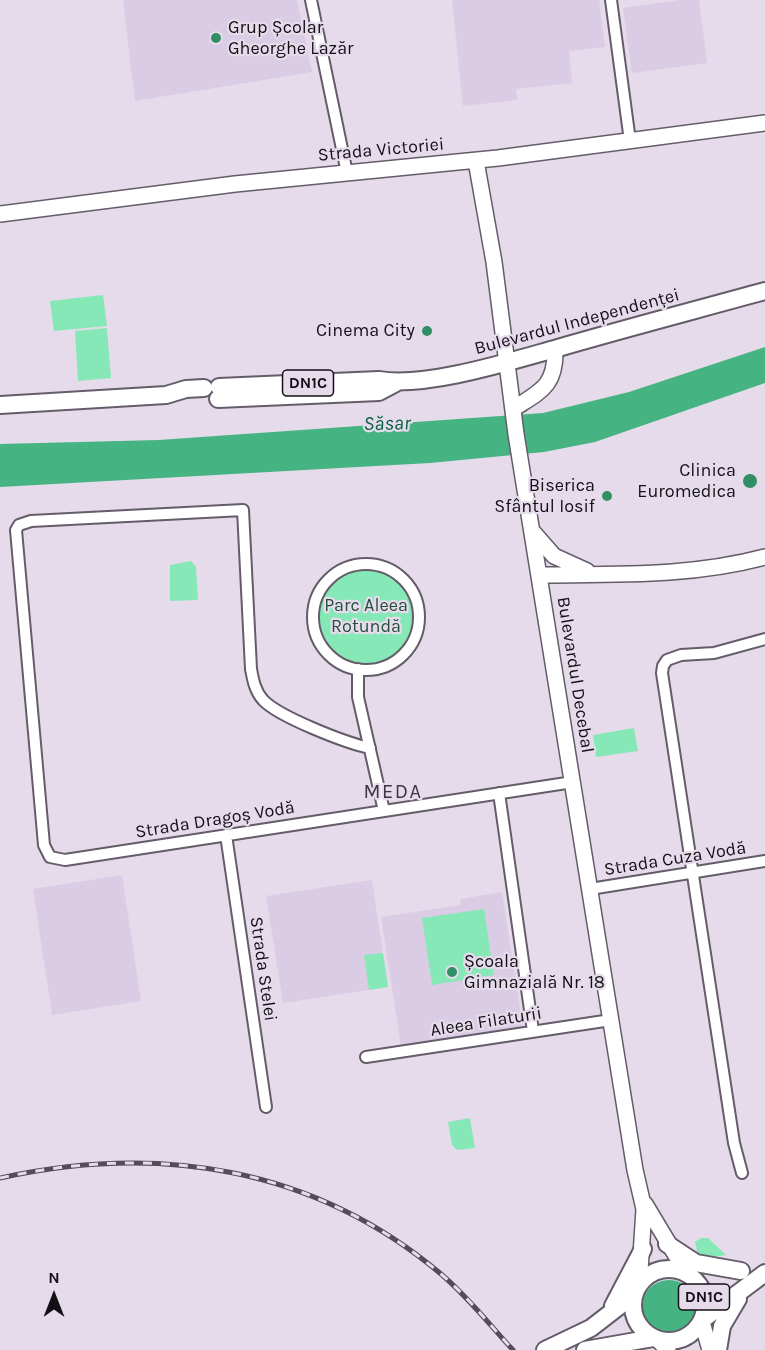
<!DOCTYPE html>
<meta charset="utf-8">
<style>
body{margin:0}
#map{position:relative;width:765px;height:1350px;overflow:hidden;background:#e5dbeb;font-family:Karla,sans-serif}
canvas{display:block}
.north{position:absolute;left:24px;top:1266px;width:60px;height:60px;-webkit-text-stroke:4px #e5dbeb;paint-order:stroke;rotate:0deg;font-size:16px;font-weight:700;line-height:24px;text-align:center;color:#131015}
.north::after{content:'';display:block;margin:auto;width:21px;height:27px;background:#131015;clip-path:polygon(50% 0,100% 100%,50% 72%,0 100%)}
</style>
<div id="map">
<canvas width="765" height="1350"></canvas>
<div class="north">N</div>
</div>
<script>
const c = document.querySelector('canvas').getContext('2d');
c.lineJoin = 'round';
function paint(path, color) { c.fillStyle = color; c.fill(path, 'evenodd'); }
function trace(path, color, width, dash) { c.strokeStyle = color; c.lineWidth = width; c.lineCap = dash ? 'butt' : 'round'; c.setLineDash(dash || []); c.stroke(path); }
function label(font, color, halo, rows, align = 'center') {
  c.font = font + ' Karla,sans-serif'; c.lineWidth = 4.5; c.setLineDash([]); c.textBaseline = 'middle'; c.strokeStyle = halo; c.fillStyle = color; for (const [text, x, y, turn = 0] of rows) {
    c.save(); c.translate(x, y); c.rotate((+turn || 0) * Math.PI / 180); c.textAlign = isNaN(turn) ? turn : align; if (halo) c.strokeText(text, 0, 0); c.fillText(text, 0, 0); c.restore();
  }
}
paint(new Path2D(`
 M123 0H297L312 72 135 101Z
 M452 0H599L605 47 569 51 572 83 516 89 517 100 463 106Z
 M680 0H699L707 63 632 73 623 8Z
 M122 875 141 1001 52 1015 33 889Z
 M372 880 388 987 283 1003 266 896Z
 M502 892 523 1027 401 1046 381 917 461 905 460 899Z`), '#dacce4');
paint(new Path2D(`
 M103 295 107 326 54 331 50 301Z
 M107 328 111 378 78 381 75 331Z
 M191 561 196 567 198 600 170 601V565Z
 M316 617a50 50 0 1 1 100 0a50 50 0 1 1-100 0Z
 M634 728 638 751 596 757 593 735Z
 M484 909 494 975 432 985 422 918Z
 M383 953 388 987 369 990 364 955Z
 M470 1118 475 1148 457 1150 452 1145 448 1122Z
 M701 1238H708L726 1255 705 1258 698 1256 695 1242Z`), '#86e8b7');
paint(new Path2D(`
 M765 347V383L595 442 544 452 430 463 0 487V444L159 440 543 413 629 392Z
 M641 1308a28 28 0 1 1 56 0a28 28 0 1 1-56 0Z`), '#46b482');
const street = new Path2D(`
 M311 0 347 173
 M611 0 630 141
 M313 617a53 53 0 1 1 106 0a53 53 0 1 1-106 0Z
 M358 669V697L384 811
 M370 748C346 743 279 717 263 700 255 691 253 680 251 669L243 510 31 521 19 525 16 530 44 845 50 857 65 860 573 782
 M499 793 533 1031
 M226 835 266 1107
 M590 889 765 861
 M366 1057 611 1020
 M742 1173 734 1143 662 673 663 666 667 660 681 655 714 653 765 639`);
const secondary = new Path2D(`
 M476 161 494 262 516 434 635 1170 644 1209 639 1286
 M0 214 235 184 498 158 765 123
 M513 409C541 391 556 386 555 349
 M533 532 554 556 587 571
 M540 575C616 574 690 577 765 557
 M645 1204 687 1274
 M702 1322 710 1350
 M658 1340 668 1350`);
const primary = new Path2D(`
 M219 387 379 380C426 388 511 361 558 348 627 328 696 310 765 291
 M218 399 379 392 396 383
 M0 405 166 395 186 389 204 388
 M667 1244 696 1263 741 1271
 M633 1305a36 36 0 1 1 72 0a36 36 0 1 1-72 0Z
 M613 1306 643 1249
 M702 1320 765 1273
 M545 1350 591 1328 635 1294
 M585 1350 653 1338
 M718 1350 722 1326 738 1299`);
trace(street, '#655c6a', 14);
trace(secondary, '#655c6a', 18);
trace(primary, '#655c6a', 20);
trace(street, '#fff', 10);
trace(secondary, '#fff', 15);
trace(primary, '#fff', 16);
const rail = new Path2D(`
 M0 1178C159 1143 314 1167 441 1274 468 1297 489 1324 513 1350`);
trace(rail, '#524d56', 5);
trace(rail, '#e5dbeb', 3, [9]);
for (const [x, y, r, color] of [
 [216,38,6,"#328e65"],
 [427,331,6,"#328e65"],
 [750,481,8,"#328e65"],
 [607,496,6,"#328e65"],
 [452,972,6,"#328e65"]
]) { const dot = new Path2D(); dot.arc(x, y, r, 0, 2 * Math.PI); c.fillStyle = color; c.fill(dot); trace(dot, '#e5dbeb', 2); }
for (const [x, y, w] of [
 [308,383,51],
 [704,1297,51]
]) { const box = new Path2D(); box.roundRect(x - w / 2, y - 13, w, 26, 4.5); c.fillStyle = '#e5dbeb'; c.fill(box); trace(box, '#131015', 1.5); }
label('bold 16px', '#131015', null, [
 ["DN1C",308,383],
 ["DN1C",704,1297]
]);
label('18px', '#131015', '#e5dbeb', [
 ["Grup Școlar",228,28,"left"],
 ["Gheorghe Lazăr",228,49,"left"],
 ["Cinema City",415,331],
 ["Clinica",736,471],
 ["Euromedica",736,492],
 ["Biserica",595,486],
 ["Sfântul Iosif",595,507],
 ["Școala",464,962,"left"],
 ["Gimnazială Nr. 18",464,983,"left"]
], 'right');
label('18px', '#131015', '#e5dbeb', [
 ["Strada Victoriei",381,150,-5],
 ["Bulevardul Independenței",577,322,-15],
 ["Bulevardul Decebal",575,675,81],
 ["Strada Dragoș Vodă",215,820,-9],
 ["Strada Cuza Vodă",675,859,-9],
 ["Strada Stelei",263,969,82],
 ["Aleea Filaturii",486,1022,-9]
]);
label('18px', '#24503b', '#e5dbeb', [
 ["Parc Aleea",366,606],
 ["Rotundă",366,627]
]);
label('italic 20px', '#0d6241', '#e5dbeb', [
 ["Săsar",387,424,-1]
]);
c.letterSpacing = '1.5px';
label('20px', '#3c3441', '#e5dbeb', [
 ["MEDA",393,792]
]);
c.letterSpacing = '0px';
</script>
